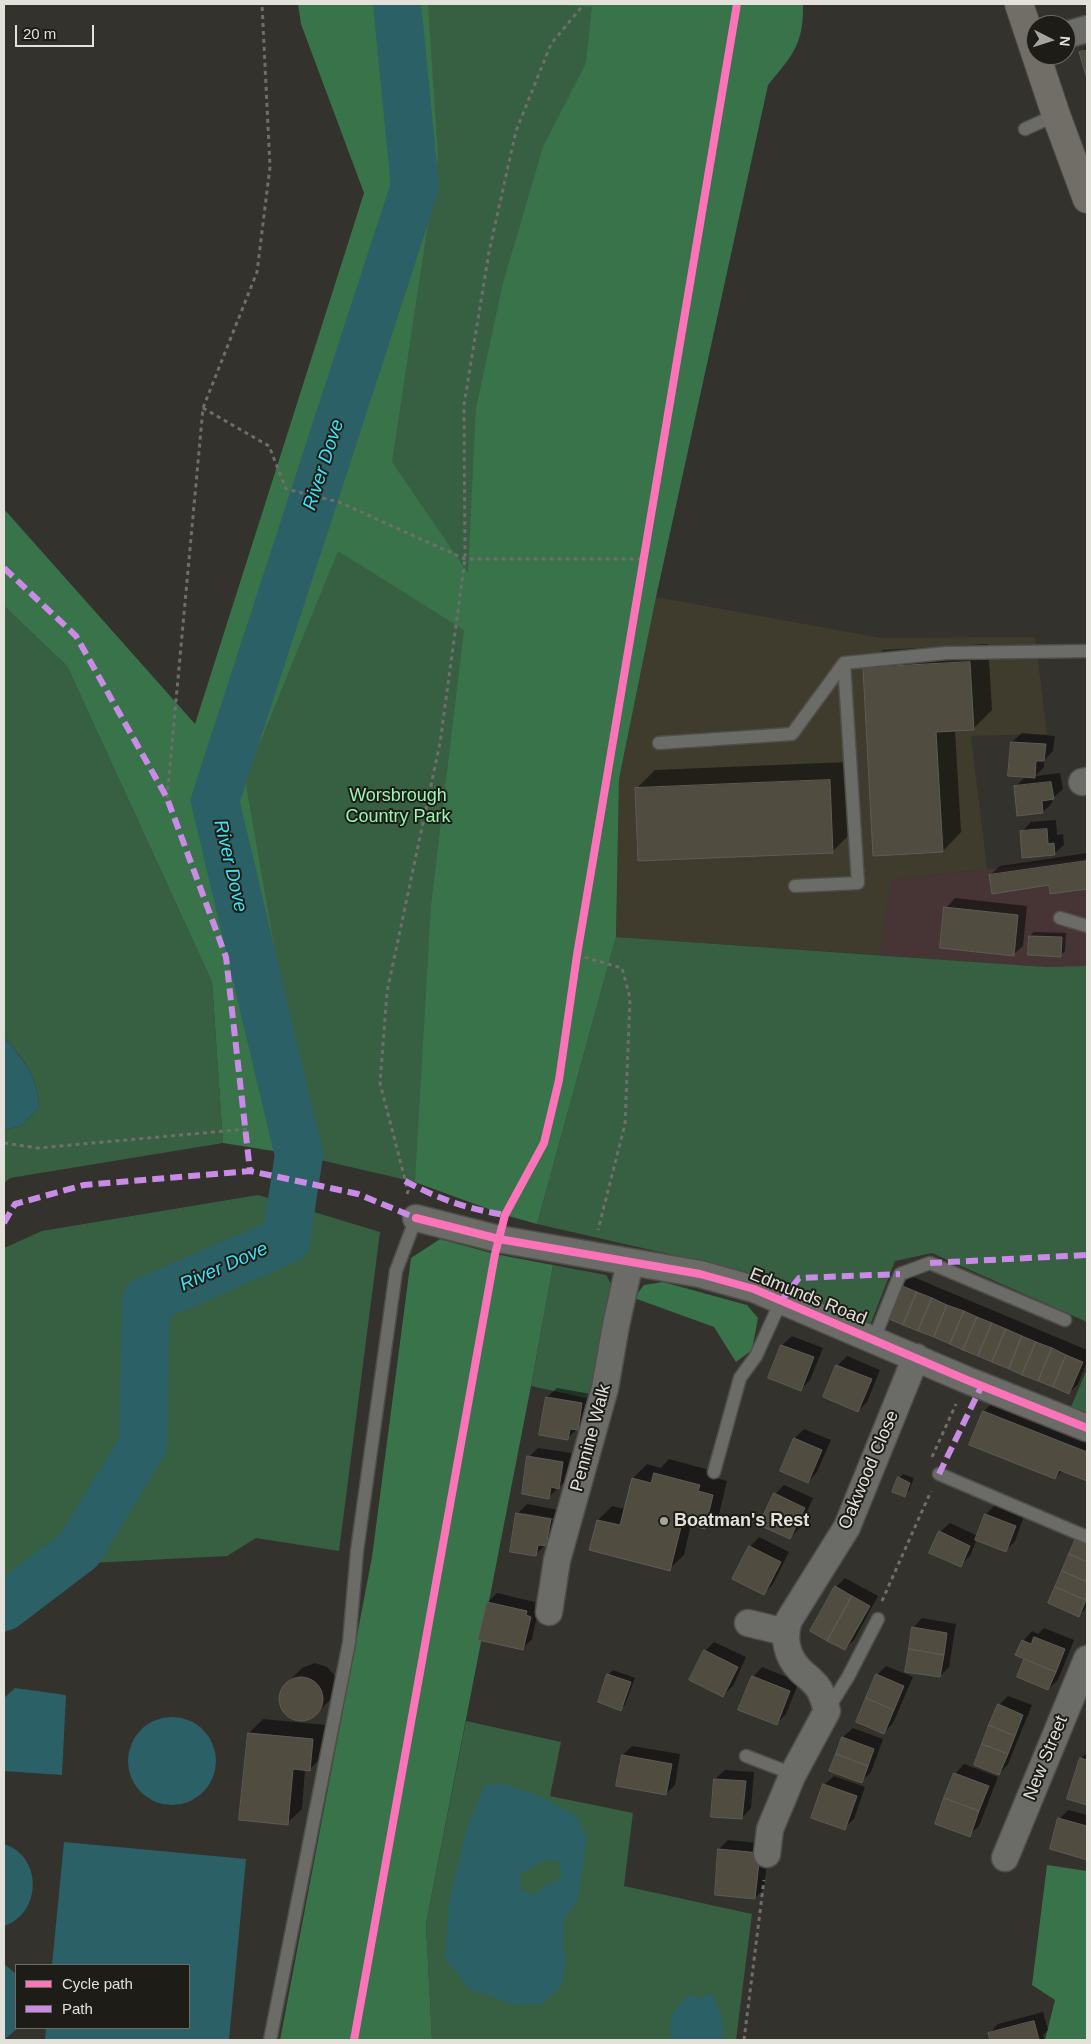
<!DOCTYPE html>
<style>
body{margin:0}
#map{position:relative;width:1091px;height:2044px;overflow:hidden;background:#33322d;font-family:Helvetica,sans-serif}
canvas{display:block}
.frame{position:absolute;inset:0;border:5px solid #e2e1da;pointer-events:none}
.legend{position:absolute;left:15px;top:1964px;width:175px;height:65px;box-sizing:border-box;background:#1d1c17;border:1px solid #6c6b65;margin:0;padding:6px 9px;list-style:none;font-size:15px;color:#e2e1da}
.legend li{display:flex;align-items:center;gap:10px;height:25px}
.legend b{width:25px;border:1px solid #6c6b65}
.north{position:absolute;left:1026px;top:15px;width:50px;height:50px;box-sizing:border-box;background:#1d1c17;border:1px solid #6c6b65;border-radius:50%;rotate:95deg;font-size:14px;font-weight:700;line-height:20px;text-align:center;color:#e2e1da}
.north::after{content:'';display:block;margin:auto;width:18px;height:22px;background:#a5a49d;clip-path:polygon(50% 0,100% 100%,50% 72%,0 100%)}
.scale{position:absolute;left:15px;top:25px;width:79px;height:22px;box-sizing:border-box;border:2px solid #e2e1da;border-top:0;padding-left:6px;font-size:15px;line-height:18px;white-space:nowrap;color:#e2e1da;-webkit-text-stroke:4px #1d1c17;paint-order:stroke}
</style>
<div id="map">
<canvas width="1091" height="2044"></canvas>
<div class="frame"></div>
<ul class="legend">
<li><b style="height:6px;background:#fb73b8"></b>Cycle path</li>
<li><b style="height:6px;background:#ca8be6"></b>Path</li>
</ul>
<div class="north">N</div>
<div class="scale">20 m</div>
</div>
<script>
const c = document.querySelector('canvas').getContext('2d');
c.lineJoin = 'round';
function paint(path, color) { c.fillStyle = color; c.fill(path, 'evenodd'); }
function trace(path, color, width, dash) { c.strokeStyle = color; c.lineWidth = width; c.lineCap = dash ? 'butt' : 'round'; c.setLineDash(dash || []); c.stroke(path); }
function label(font, color, halo, rows, align = 'center') {
  c.font = font + ' Helvetica,sans-serif'; c.lineWidth = 4; c.setLineDash([]); c.textBaseline = 'middle'; c.strokeStyle = halo; c.fillStyle = color; for (const [text, x, y, turn = 0] of rows) {
    c.save(); c.translate(x, y); c.rotate((+turn || 0) * Math.PI / 180); c.textAlign = isNaN(turn) ? turn : align; if (halo) c.strokeText(text, 0, 0); c.fillText(text, 0, 0); c.restore();
  }
}
paint(new Path2D(`
 M1087 858V966L1046 967 879 955 890 880Z`), '#473536');
paint(new Path2D(`
 M656 597 881 638 1035 637 1047 734 971 736 987 869 891 880 879 955 616 937 619 779Z`), '#3f3c2d');
paint(new Path2D(`
 M397 4H717L487 1208 415 1182 299 1155 215 801 415 186Z
 M4 606 67 666 212 982 223 1143 10 1178 4 1183V1130L22 1126 39 1107C38 1076 23 1059 4 1037Z
 M616 937 1046 967 1087 966V1322L932 1253 895 1261 870 1325 730 1268 537 1224Z
 M258 1195 380 1232 339 1551 256 1538 227 1556 90 1563 4 1633V1248L42 1231Z
 M553 1265 606 1275 615 1291 595 1400 531 1386Z
 M1087 1369V1413L1071 1407Z
 M466 1721 561 1742 550 1796 633 1813 624 1886 752 1914 736 2040H432L426 1924Z`), '#376042');
paint(new Path2D(`
 M298 4H428L438 157 392 462 468 573 476 408 503 283 543 147 586 63 592 7 549 4H803C804 44 792 56 768 85L656 597 619 779 616 937 537 1224 505 1215 415 1182 431 906 464 630 338 551 245 779 311 1157 223 1143 212 982 67 666 4 606V509L195 724 364 193 301 24Z
 M440 1239 495 1254 553 1265 531 1386 426 1924 432 2040H280L372 1557 411 1258Z
 M663 1282 747 1305 758 1318 752 1350 736 1362 714 1327 634 1298 644 1285Z
 M1047 1865 1087 1871V2040H1045L1055 2000 1032 1985Z`), '#387349');
paint(new Path2D(`
 M4 1037C23 1060 38 1076 39 1107L22 1126 4 1130Z
 M15 1688 66 1695 62 1775 4 1771V1698Z
 M128 1761a44 44 0 1 1 88 0a44 44 0 1 1-88 0Z
 M505 1784 544 1798 576 1816 587 1837 578 1900 564 1920 563 1944 566 1958 562 1984 543 2004 516 2005 469 1989 445 1958 450 1896 468 1825 485 1785ZM544 1860 559 1861 562 1876 557 1882 547 1885 534 1895 521 1890 520 1875Z
 M64 1842 246 1859 229 2040H45L46 2028H189V1965H52Z
 M4 1844C43 1856 42 1914 4 1926Z
 M4 1964 16 1974 18 2028 4 2040Z
 M711 1993C718 2006 728 2026 721 2040H671C669 2015 672 2011 690 1994L700 1998Z`), '#2b6066');
paint(new Path2D(`
 M1087 46V74L1081 52Z
 M988 644 992 710 973 729 955 730 961 832 943 851 864 668 883 650Z
 M1022 733 1055 736 1053 751 1044 760V767L1035 776 1060 773 1063 789 1052 799V803L1043 812 1015 787 1026 776 1012 742Z
 M848 762 851 833 832 852 636 789 655 770Z
 M1056 820 1057 835 1063 834 1064 845 1054 854 1021 832 1031 822Z
 M1087 853V887L1051 893 1050 884 990 875 1000 866Z
 M955 898 1027 906 1023 946 1013 955 946 908Z
 M1034 932 1066 933 1065 951 1061 955 1030 936Z
 M911 1276 1087 1350V1362L1078 1384 1069 1393 901 1286Z
 M792 1336 823 1348 810 1380 801 1389 770 1377 782 1345Z
 M847 1356 880 1370 867 1402 858 1411 837 1366Z
 M557 1388 591 1394 587 1419 567 1439 547 1397Z
 M993 1402 1087 1439V1480L1063 1470 1055 1478 984 1411Z
 M804 1429 831 1440 817 1472 808 1482 795 1438Z
 M538 1448 572 1453 568 1478 549 1497 529 1457Z
 M669 1459 713 1471 712 1477 727 1481 719 1514 705 1528 691 1524 684 1555 669 1569 598 1520 612 1506 625 1509 633 1478 647 1464 661 1468Z
 M903 1474 914 1478 909 1491 904 1495 899 1478Z
 M784 1485 813 1498 799 1529 789 1538 775 1494Z
 M527 1504 559 1510 555 1536 535 1555 517 1514ZM523 1513 557 1519V1521L523 1516Z
 M995 1505 1024 1516 1015 1541 1006 1550 977 1539 970 1556 960 1565 940 1532 950 1523 978 1536 986 1514Z
 M1087 1529V1607L1079 1615 1077 1539Z
 M759 1537 789 1552 773 1584 764 1594 750 1547Z
 M845 1578 878 1596 854 1640 845 1649 836 1587Z
 M497 1593 535 1602V1606L539 1607 532 1639 523 1648 488 1602Z
 M922 1618 956 1624 949 1667 940 1676 913 1628Z
 M1044 1628 1074 1640 1058 1680 1048 1689 1018 1677 1026 1658 1023 1641 1032 1631 1038 1634Z
 M714 1642 746 1657 733 1686 723 1695 705 1651Z
 M315 1663 327 1667 336 1677 337 1684 332 1698 312 1718 298 1721 291 1718 281 1707 280 1693 288 1682 302 1668Z
 M886 1666 913 1677 893 1723 884 1733 877 1675Z
 M762 1667 799 1682 786 1714 777 1723 753 1677Z
 M613 1670 635 1678 625 1705 621 1709 599 1702 609 1674Z
 M1008 1696 1032 1705 1008 1764 999 1774V1705Z
 M263 1719 327 1725 324 1755 310 1769H305L302 1809 287 1823 249 1733Z
 M853 1728 883 1739 871 1772 861 1782 831 1770 843 1737Z
 M632 1746 680 1754 675 1785 666 1794 623 1755Z
 M1087 1752V1804L1069 1798 1081 1759Z
 M964 1764 998 1777 979 1826 969 1835 955 1774Z
 M725 1770 754 1772 751 1808 742 1818 715 1779Z
 M834 1776 865 1787 854 1819 844 1828 824 1785Z
 M1068 1810 1087 1815V1858L1051 1848 1059 1819Z
 M728 1840 769 1844 764 1889 755 1898 719 1849Z
 M1043 2012 1048 2030 1043 2035 1045 2040H991L989 2034 998 2024Z`), '#0007');
trace(new Path2D(`
 M4 1607 79 1550 143 1445 146 1301 286 1240 299 1155 215 801 415 186 397 4`), '#2b6066', 48);
const building = new Path2D(`
 M1087 50V79L1079 52Z
 M970 662 974 730 936 732 943 852 873 856 863 668Z
 M1011 742 1046 744 1044 761H1036L1035 778 1008 776Z
 M830 780 833 853 638 861 635 788Z
 M1051 782 1054 799 1042 801 1043 813 1017 816 1014 786Z
 M1047 829 1048 844 1054 843 1055 855 1022 858 1020 831Z
 M1087 861V889L1050 894 1049 885 992 894 989 875Z
 M944 907 1018 915 1014 956 940 948Z
 M1029 936 1062 937 1061 957 1028 955Z
 M900 1285 917 1292 903 1325 887 1318Z
 M917 1292 932 1298 918 1331 903 1325Z
 M932 1298 947 1305 934 1337 918 1331Z
 M947 1305 964 1311 950 1344 934 1337Z
 M964 1311 977 1317 963 1350 950 1344Z
 M977 1317 992 1323 978 1356 963 1350Z
 M992 1323 1006 1329 992 1362 978 1356Z
 M1006 1329 1022 1336 1009 1369 992 1362Z
 M1022 1336 1036 1342 1022 1375 1009 1369Z
 M1036 1342 1052 1348 1038 1381 1022 1375Z
 M781 1345 814 1357 801 1391 768 1378Z
 M1052 1348 1066 1355 1053 1387 1038 1381Z
 M1066 1355 1083 1362 1069 1394 1053 1387Z
 M836 1365 872 1379 858 1412 823 1397Z
 M546 1397 582 1403 578 1430 570 1429 568 1440 539 1435Z
 M983 1411 1087 1452V1481L1059 1470 1055 1479 969 1445Z
 M794 1438 822 1450 808 1483 780 1471Z
 M527 1456 563 1462 559 1489 551 1487 549 1499 522 1494Z
 M654 1473 700 1485 698 1491 713 1495 705 1529 682 1523 670 1571 589 1550 597 1520 620 1525 632 1478 651 1483Z
 M898 1477 910 1483 905 1497 892 1492Z
 M774 1493 805 1508 790 1539 759 1525Z
 M516 1513 551 1519 546 1546 538 1545 536 1556 510 1552Z
 M985 1514 1016 1526 1006 1552 975 1540Z
 M939 1531 970 1546 961 1567 929 1553Z
 M1076 1538 1087 1543V1562L1069 1554Z
 M749 1546 781 1562 764 1595 732 1579Z
 M1069 1554 1087 1562V1582L1062 1571Z
 M1062 1571 1087 1582 1086 1600 1055 1587Z
 M835 1586 852 1596 827 1641 810 1631Z
 M1055 1587 1086 1600 1079 1617 1048 1603Z
 M852 1596 870 1606 845 1650 827 1641Z
 M487 1602 527 1611 526 1615 531 1617 523 1650 478 1640Z
 M912 1627 947 1633 944 1655 909 1649Z
 M1034 1637 1065 1649 1056 1672 1015 1655 1022 1640 1031 1644Z
 M909 1649 944 1655 940 1677 905 1672Z
 M704 1650 738 1667 723 1697 689 1680Z
 M1024 1659 1056 1672 1048 1690 1017 1677Z
 M607 1674 631 1682 621 1711 598 1702Z
 M876 1674 904 1686 894 1710 866 1698Z
 M752 1676 790 1691 777 1725 738 1710Z
 M279 1699a22 22 0 1 1 44 0a22 22 0 1 1-44 0Z
 M866 1698 894 1710 884 1734 856 1722Z
 M998 1704 1023 1715 1015 1736 989 1725Z
 M989 1725 1015 1736 1008 1754 982 1744Z
 M248 1733 313 1739 310 1771 293 1769 288 1825 239 1820Z
 M842 1737 874 1749 868 1766 836 1754Z
 M982 1744 1008 1754 999 1775 974 1765Z
 M836 1754 868 1766 862 1783 829 1771Z
 M622 1755 672 1764 666 1795 616 1786Z
 M1080 1758 1087 1760V1805L1067 1799Z
 M954 1773 989 1786 979 1811 944 1798Z
 M714 1779 746 1781 742 1819 711 1817Z
 M823 1784 857 1796 845 1830 811 1818Z
 M944 1798 979 1811 970 1837 935 1824Z
 M1058 1818 1087 1826V1860L1050 1849Z
 M718 1849 760 1853 755 1899 715 1895Z
 M1034 2021 1039 2040H990L988 2033Z`);
paint(building, '#504d40');
trace(building, '#5c5b57', 1);
const lane = new Path2D(`
 M1025 129 1056 115
 M659 743 792 734 844 663
 M795 886 858 883 844 663 946 653 1087 651
 M1060 918 1087 926
 M874 1339 900 1274 930 1263 1065 1320
 M714 1472 740 1378 756 1356 781 1301
 M939 1474 1087 1537
 M828 1709 848 1677 878 1619
 M746 1756 793 1774
 M270 2040 349 1643 357 1551 396 1271 416 1218`);
const street = new Path2D(`
 M1066 35 1087 29
 M1082 782 1087 781
 M416 1218 499 1239 700 1274 754 1289 967 1380 1087 1428
 M549 1612 557 1560 605 1388 616 1325 630 1262
 M748 1623 785 1632
 M767 1854 770 1829 793 1774 827 1711C825 1703 823 1696 819 1689 814 1681 806 1676 800 1670 786 1656 783 1637 789 1620L847 1527 916 1357
 M1005 1858 1087 1659`);
const secondary = new Path2D(`
 M1019 4 1056 115 1087 199`);
trace(lane, '#4f4e4a', 15);
trace(street, '#4f4e4a', 29);
trace(secondary, '#4f4e4a', 30);
trace(new Path2D(`
 M203 408 269 446 286 489 339 502 465 559H643
 M167 798 203 408 257 272 270 167 262 4
 M577 955 622 968 630 998 625 1124 598 1230
 M4 1143 38 1148 247 1129
 M407 1194 408 1191 380 1083 387 992 440 743 465 559 464 405 489 252 516 131 551 44 584 4
 M932 1457 956 1404
 M882 1601 931 1491
 M744 2040 764 1880`), '#6f6e6a', 3, [4, 4]);
trace(lane, '#6b6b67', 12);
trace(street, '#6b6b67', 26);
trace(secondary, '#716e68', 28);
trace(new Path2D(`
 M4 568 76 636 167 798 226 957 250 1171
 M405 1181C441 1200 465 1208 505 1215
 M4 1223 15 1204 84 1185 250 1171 358 1194 416 1218
 M930 1263 1087 1255
 M781 1301 799 1278 900 1274
 M939 1474 982 1385`), '#ca8be6', 6, [12, 6]);
trace(new Path2D(`
 M416 1218 499 1239 700 1274 754 1289 967 1380 1087 1428
 M354 2040 495 1254 505 1215 544 1143 559 1080 577 955 737 4`), '#fb73b8', 8);
for (const [x, y, r, color] of [
 [664,1521,5,"#a5a49d"]
]) { const dot = new Path2D(); dot.arc(x, y, r, 0, 2 * Math.PI); c.fillStyle = color; c.fill(dot); trace(dot, '#1d1c17', 2); }
label('18px', '#98f7b1', '#1d1c17', [
 ["Worsbrough",398,796],
 ["Country Park",398,817]
]);
label('18px', '#e2e1da', '#1d1c17', [
 ["Edmunds Road",808,1297,22],
 ["Pennine Walk",591,1438,-75],
 ["Oakwood Close",869,1470,-67],
 ["New Street",1046,1758,-68]
]);
label('bold 18px', '#e2e1da', '#1d1c17', [
 ["Boatman's Rest",674,1521]
], 'left');
label('italic 19px', '#3de4f8', '#1d1c17', [
 ["River Dove",324,465,-72],
 ["River Dove",230,866,77],
 ["River Dove",224,1267,-24]
]);
</script>
